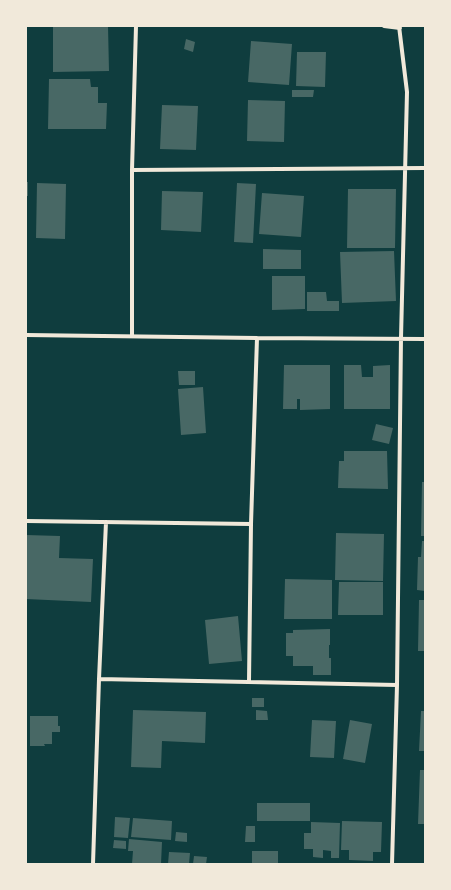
<!DOCTYPE html>
<style>
body{margin:0}
#map{position:relative;width:451px;height:890px;overflow:hidden;background:#0f3d3e;font-family:Lato,sans-serif}
canvas{display:block}
.frame{position:absolute;inset:0;border:27px solid #f1e9da;pointer-events:none}
</style>
<div id="map">
<canvas width="451" height="890"></canvas>
<div class="frame"></div>
</div>
<script>
const c = document.querySelector('canvas').getContext('2d');
c.lineJoin = 'round';
function paint(path, color) { c.fillStyle = color; c.fill(path, 'evenodd'); }
function trace(path, color, width, dash) { c.strokeStyle = color; c.lineWidth = width; c.lineCap = dash ? 'butt' : 'round'; c.setLineDash(dash || []); c.stroke(path); }
paint(new Path2D(`
 M53 26H108L109 71 53 72Z
 M186 39 195 42 193 52 184 49Z
 M251 41 292 44 289 85 248 82Z
 M297 52H326L325 87 296 86Z
 M49 79H90L91 87H98V103H107L106 129H48Z
 M292 90H314L313 97H292Z
 M248 100 285 101 284 142 247 141Z
 M162 105 198 106 196 150 160 149Z
 M26 182H28V196H26Z
 M37 183 66 184 65 239 36 238Z
 M237 183 256 184 253 243 234 242Z
 M348 189H396L395 248H347Z
 M162 191 203 192 201 232 161 230Z
 M262 193 304 196 301 237 259 234Z
 M263 249 301 250V269H263Z
 M394 251 396 301 342 303 340 252Z
 M272 276H305V309L272 310Z
 M307 292H326L327 301H339V311H307Z
 M284 365H330V409L300 410V399H297V409H283Z
 M344 365H361L362 377H373V366L390 365V409H344Z
 M178 371H195V385H179Z
 M203 387 206 433 181 435 178 389Z
 M376 424 393 428 389 444 372 440Z
 M344 451H387L388 489 338 488 339 461H344Z
 M422 482H425V536H421Z
 M336 533 384 534 383 581 335 580Z
 M26 535 60 536 59 558 93 559 91 602 26 599Z
 M422 541H425V591L417 590 418 557H421Z
 M285 579 332 580V619H284Z
 M339 582H383V615H338Z
 M419 600H425V651H418Z
 M238 616 242 661 209 664 205 620Z
 M330 629V645H329V658H331V675H313V666H293V656H286V633H293V630Z
 M252 698H264V707H252Z
 M133 710 206 712 205 743 162 741 161 768 131 767Z
 M256 710 267 711 268 720H256Z
 M421 711H425V751H419Z
 M30 716H58V726H60V732H52V744H44L45 746H30Z
 M312 720 336 721 334 758 310 757Z
 M350 720 372 724 365 763 343 759Z
 M420 770H425V824H418Z
 M257 803H310V821H257Z
 M115 817 130 818 128 838 114 837Z
 M133 818 172 821 171 840 131 837Z
 M342 821 382 822 381 852H373V861L349 860V850H341Z
 M311 822 340 823 339 858H331V851L323 850V858L313 857V849H304V833H311Z
 M246 826H255V842H245Z
 M176 832 187 833V842L175 841Z
 M129 839 162 842 161 864H132L133 851H128Z
 M114 840 126 841V849L113 848Z
 M252 851H278V864H252Z
 M169 852 190 853 189 864H168Z
 M194 856 207 857 206 864H193Z`), '#486865');
trace(new Path2D(`
 M384 26 400 28
 M132 170 425 168
 M26 335 257 338 425 339
 M132 336V170L136 26
 M26 521 251 524
 M99 679 397 685
 M249 681 251 524 257 338
 M93 864 99 679 106 522
 M392 864 397 685 401 338 407 92 399 26`), '#f1e9da', 4);
</script>
